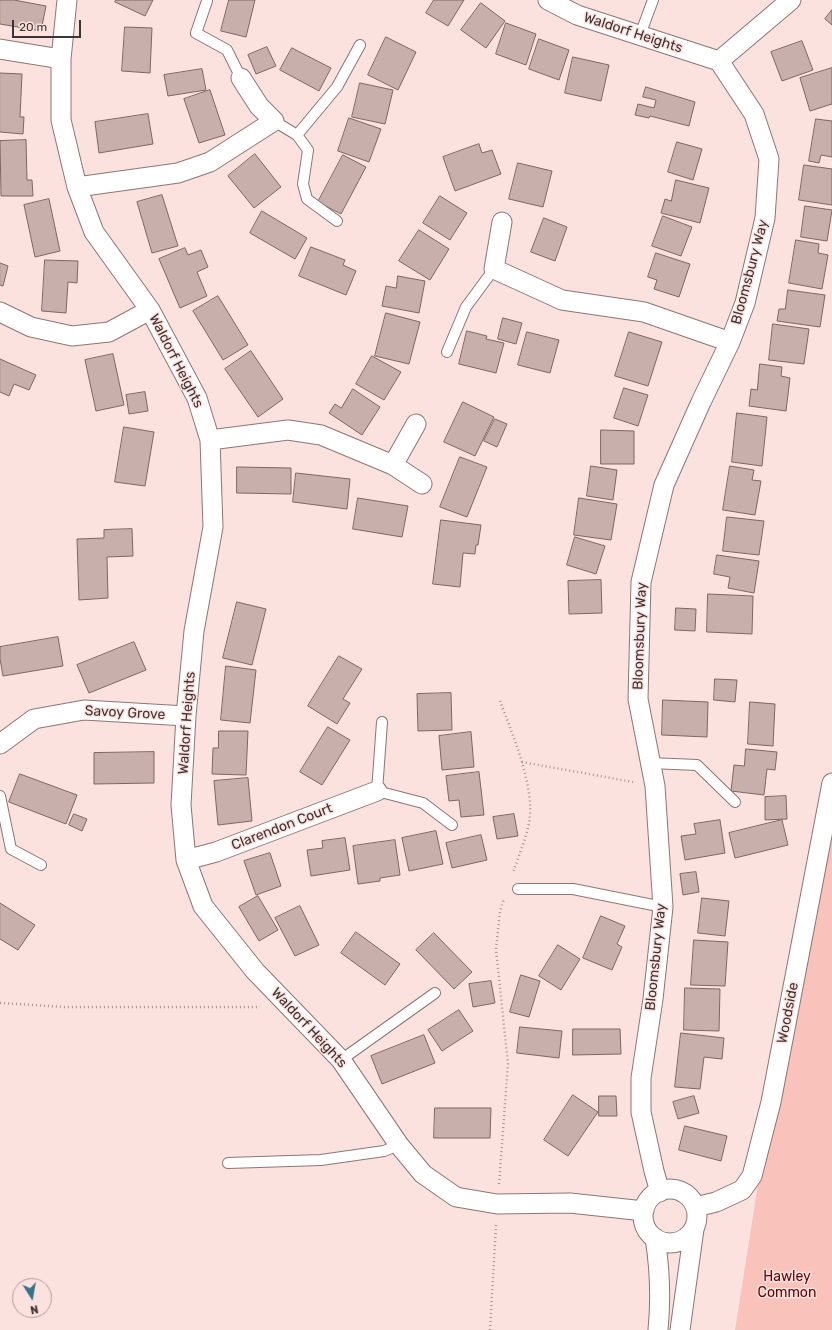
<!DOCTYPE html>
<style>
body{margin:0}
#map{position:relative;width:832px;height:1330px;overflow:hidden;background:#fce2df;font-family:Rubik,sans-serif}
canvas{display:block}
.north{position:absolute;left:12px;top:1278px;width:40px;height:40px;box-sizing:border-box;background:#fce2df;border:1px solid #b09c9a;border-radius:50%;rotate:169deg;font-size:11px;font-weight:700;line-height:16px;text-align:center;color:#3d3332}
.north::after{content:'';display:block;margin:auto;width:14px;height:18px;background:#337587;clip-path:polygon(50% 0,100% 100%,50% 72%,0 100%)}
.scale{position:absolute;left:12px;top:20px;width:69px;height:18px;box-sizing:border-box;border:2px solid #3d3332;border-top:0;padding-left:5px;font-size:12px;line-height:14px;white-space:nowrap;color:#3d3332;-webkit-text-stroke:3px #fce2df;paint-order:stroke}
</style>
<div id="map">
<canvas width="832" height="1330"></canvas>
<div class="north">N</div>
<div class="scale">20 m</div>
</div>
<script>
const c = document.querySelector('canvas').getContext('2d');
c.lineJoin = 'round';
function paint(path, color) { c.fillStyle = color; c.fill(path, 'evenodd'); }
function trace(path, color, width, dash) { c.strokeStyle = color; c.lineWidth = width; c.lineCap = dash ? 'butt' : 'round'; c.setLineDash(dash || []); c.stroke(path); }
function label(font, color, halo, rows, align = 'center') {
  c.font = font + ' Rubik,sans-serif'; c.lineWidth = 3; c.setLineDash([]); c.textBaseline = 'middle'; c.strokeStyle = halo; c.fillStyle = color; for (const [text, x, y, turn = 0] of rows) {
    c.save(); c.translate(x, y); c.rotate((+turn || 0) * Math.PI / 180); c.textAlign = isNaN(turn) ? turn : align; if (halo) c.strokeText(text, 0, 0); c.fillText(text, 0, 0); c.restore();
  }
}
paint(new Path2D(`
 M832 772V1330H735L771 1102Z`), '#f9c2bb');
const building = new Path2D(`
 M0 0H14L46 6 41 31 0 24Z
 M116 0H153L145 16 115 2Z
 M229 0H255L246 37 221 31Z
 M434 0H464L448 26 426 13Z
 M481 3 505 21 486 48 461 30Z
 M832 10V25L825 19Z
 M506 23 536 34 526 65 496 54Z
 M125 27 152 28 150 73 122 71Z
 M386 37 416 52 398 90 368 75Z
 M539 39 569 50 559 80 529 69Z
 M802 41 813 70 782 81 771 52Z
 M267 47 276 66 256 74 248 55Z
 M292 48 331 68 319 91 280 70Z
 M573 57 609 65 601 101 565 93Z
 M832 68V104L810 111 800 78Z
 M202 69 206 90 168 96 164 75Z
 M0 73 22 74 20 117H24L23 134 0 132Z
 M360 83 393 90 385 124 352 117Z
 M646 87 695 102 689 126 650 116 649 118 635 115 638 104 654 108 656 100 643 97Z
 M210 90 225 135 199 143 184 99Z
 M148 114 153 144 99 153 95 122Z
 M349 118 381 129 369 162 338 151Z
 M816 119 832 121V157L821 155 819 163 809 161Z
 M26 140 27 180H32L33 196H1L0 141Z
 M677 142 702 149 693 180 668 172Z
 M479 144 482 153 492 150 501 174 455 191 443 157Z
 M255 154 281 187 254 208 228 176Z
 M343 155 366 167 341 214 318 202Z
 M518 163 552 171 543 207 509 199Z
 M804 165 832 169V205L799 200Z
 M676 180 709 188 700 223 661 213 665 199 671 201Z
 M162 195 178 246 152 253 137 202Z
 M440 196 467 213 450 240 423 223Z
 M49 199 60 251 35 257 24 205Z
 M805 206 832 210 827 241 801 237Z
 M262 211 307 238 295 259 250 233Z
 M663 216 692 227 681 256 652 246Z
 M544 218 567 227 555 261 531 252Z
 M419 230 449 249 430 280 399 261Z
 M796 240 819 244 818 253 828 255 822 289 789 283Z
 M311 247 345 260 343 265 356 271 346 295 299 276Z
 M185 248 188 255 201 250 208 267 197 272 207 296 180 308 159 259Z
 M656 253 690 264 679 297 654 289 657 280 648 277Z
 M45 260 78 261 77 283 68 282 66 313 42 311Z
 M0 263 8 266 3 286 0 285Z
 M398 276 425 281 419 313 382 306 386 286 396 288Z
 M788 290 825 295 820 327 777 321 779 309H785Z
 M218 296 248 345 223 360 193 311Z
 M386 313 420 322 409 364 375 356Z
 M503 318 522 323 516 344 498 339Z
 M773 324 809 329 804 364 769 360Z
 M467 331 487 336 486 339 504 343 496 373 459 364Z
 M527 332 559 340 550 373 518 365Z
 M629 332 662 342 648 386 615 376Z
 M251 351 283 399 258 417 225 369Z
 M113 354 124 405 96 411 85 360Z
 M372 356 401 372 384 400 356 384Z
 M0 359 36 375 29 390 14 384 9 396 0 392Z
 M760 364 782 367 781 376 790 378 786 411 749 406 751 389 757 390Z
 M624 388 648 395 638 426 614 418Z
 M353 389 380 407 362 435 329 413 335 404 341 408Z
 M145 392 148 411 129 414 126 395Z
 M463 402 494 417 475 456 444 442Z
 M737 413 767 417 762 466 732 462Z
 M495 419 507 424 497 447 484 441Z
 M124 427 154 432 145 486 115 482Z
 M601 430 634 431V464H601Z
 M460 457 487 467 467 517 440 507Z
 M591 466 617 470 613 500 587 496Z
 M730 466 754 470 752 480 761 481 755 515 723 510Z
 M237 467 291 468V494L237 493Z
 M296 473 350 479 347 509 293 502Z
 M358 498 408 506 402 537 353 529Z
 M579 498 617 504 611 540 574 535Z
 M727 517 764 521 759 555 723 551Z
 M441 520 481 525 478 545H476L475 554 463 553 460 587 433 584Z
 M132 529 133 556 107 557 108 598 79 600 77 539 104 538V530Z
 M575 537 605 546 596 574 567 565Z
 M717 555 759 561 754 593 728 588 730 577 714 574Z
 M601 580 602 613 569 614 568 581Z
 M708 594 753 596 752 634 707 632Z
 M237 602 266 609 252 665 223 658Z
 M676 608 696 609 695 631 675 630Z
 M58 637 63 666 3 676 0 659V647Z
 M134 642 146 670 89 693 77 665Z
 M339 656 362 669 343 699 350 703 337 724 308 706Z
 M226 666 256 670 250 723 221 720Z
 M715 679 737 680 735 702 714 700Z
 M451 693 452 730 418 731 417 694Z
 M663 700 708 702 707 737 662 735Z
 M750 702 775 704 773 746 748 744Z
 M328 727 350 740 322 785 300 772Z
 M219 731H248L246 775 212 774 213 748H218Z
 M471 732 474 767 442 770 439 736Z
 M746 749 777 752 775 770 767 769 764 795 731 791 734 765 744 766Z
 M154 752V783L94 784V753Z
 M479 772 484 815 461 817 459 800 449 801 446 776Z
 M20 774 77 795 66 824 9 802Z
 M248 778 252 821 218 825 214 781Z
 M786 796 787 819 765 820V797Z
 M74 814 87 819 82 831 69 825Z
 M514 814 518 836 497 839 493 817Z
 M720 820 725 853 685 860 681 836 696 834 694 824Z
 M782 820 788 845 735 858 729 833Z
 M436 831 443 864 409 871 402 838Z
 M481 835 487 860 452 868 446 843Z
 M345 838 350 870 311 876 307 850 323 848 322 841Z
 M395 840 400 875 380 878V881L358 884 353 846Z
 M270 853 281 886 256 895 244 861Z
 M696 872 699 892 683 895 680 874Z
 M258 896 278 930 259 941 239 907Z
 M702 898 729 901 725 936 698 933Z
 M0 903 35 925 18 950 0 939Z
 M300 906 319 945 295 956 275 918Z
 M601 916 625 926 617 944 622 947 612 970 583 958Z
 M356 932 400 964 385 985 341 953Z
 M434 933 472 972 454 989 416 950Z
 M694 940 728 942 725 986 691 985Z
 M558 945 580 959 561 990 539 976Z
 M521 975 540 981 529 1017 510 1012Z
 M491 981 495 1003 473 1007 469 984Z
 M685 988 720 989 719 1031 684 1030Z
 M459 1010 473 1031 442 1051 428 1030Z
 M520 1027 562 1031 559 1058 517 1053Z
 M573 1029H620L621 1054 573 1055Z
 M681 1033 724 1038 722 1059 704 1057 700 1089 675 1087Z
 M424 1035 435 1063 382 1084 371 1056Z
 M573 1095 598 1112 568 1156 544 1140Z
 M599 1096H616L617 1116H599Z
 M694 1096 699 1113 678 1119 673 1102Z
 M435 1108H491L490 1138H434Z
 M685 1126 727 1136 721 1161 679 1150Z`);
paint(building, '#c8afac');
trace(building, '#7c6663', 1);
const service = new Path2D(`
 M207 1 196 33 227 50 241 78
 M640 35 653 0
 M274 121 297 135 337 87 360 45
 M297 135 308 150 303 184 307 199 337 221
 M447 352 466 307 494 269
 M382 722 377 791 423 803 452 825
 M650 763 697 765 735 802
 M0 796 11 849 41 865
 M518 889H573L663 907
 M341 1060 435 993
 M228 1163 321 1160 384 1151 399 1145`);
const minor = new Path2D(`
 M67 0 61 59V120L77 187 94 232 150 310 197 398 210 440 213 527 194 631 186 716 181 805 186 860 203 906 255 971 341 1060 399 1145 423 1174 456 1197 497 1204 570 1203 644 1211
 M548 0 577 15 719 61
 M0 49 61 59
 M719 61 791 0
 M77 187 178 173 210 162 274 121 259 106 241 78
 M502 222 494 269 562 300 644 312 730 342
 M0 312 31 327 72 336 109 332 150 310
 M210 440 288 430 321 435 393 465 422 484
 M393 465 416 424
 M0 744 34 719 84 710 186 716
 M186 860 216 852 377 791
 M643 1216a27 27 0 1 1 54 0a27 27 0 1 1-54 0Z
 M660 1192 654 1171 641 1112V1078L653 999 663 907 655 786 638 699 641 582 664 485 701 402 730 342 745 303 765 218 769 159 754 114 719 61
 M696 1207 716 1202 742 1190 752 1176 771 1102 832 783
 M655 1238C660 1269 661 1299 658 1330
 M680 1330 694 1229`);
trace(service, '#8c7673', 12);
trace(minor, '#8c7673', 21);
trace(new Path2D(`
 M500 701C512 733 536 789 529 823 526 839 518 857 513 873
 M522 762 633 782
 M0 1003 64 1007H260
 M499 1184 508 1064 496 949 500 911 504 899
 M490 1330 496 1225`), '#a79492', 2.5, [1, 3]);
trace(service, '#fff', 10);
trace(minor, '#fff', 19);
label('14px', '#3d3332', '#fce2df', [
 ["Waldorf Heights",633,33,18],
 ["Bloomsbury Way",750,272,-75],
 ["Waldorf Heights",176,361,63],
 ["Bloomsbury Way",640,636,-88],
 ["Savoy Grove",125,713,3],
 ["Waldorf Heights",187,723,-86],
 ["Clarendon Court",282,827,-21],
 ["Bloomsbury Way",656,957,-84],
 ["Woodside",788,1013,-79],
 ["Waldorf Heights",309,1028,47]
]);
label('14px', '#660004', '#fce2df', [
 ["Hawley",787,1277],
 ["Common",787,1293]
]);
</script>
